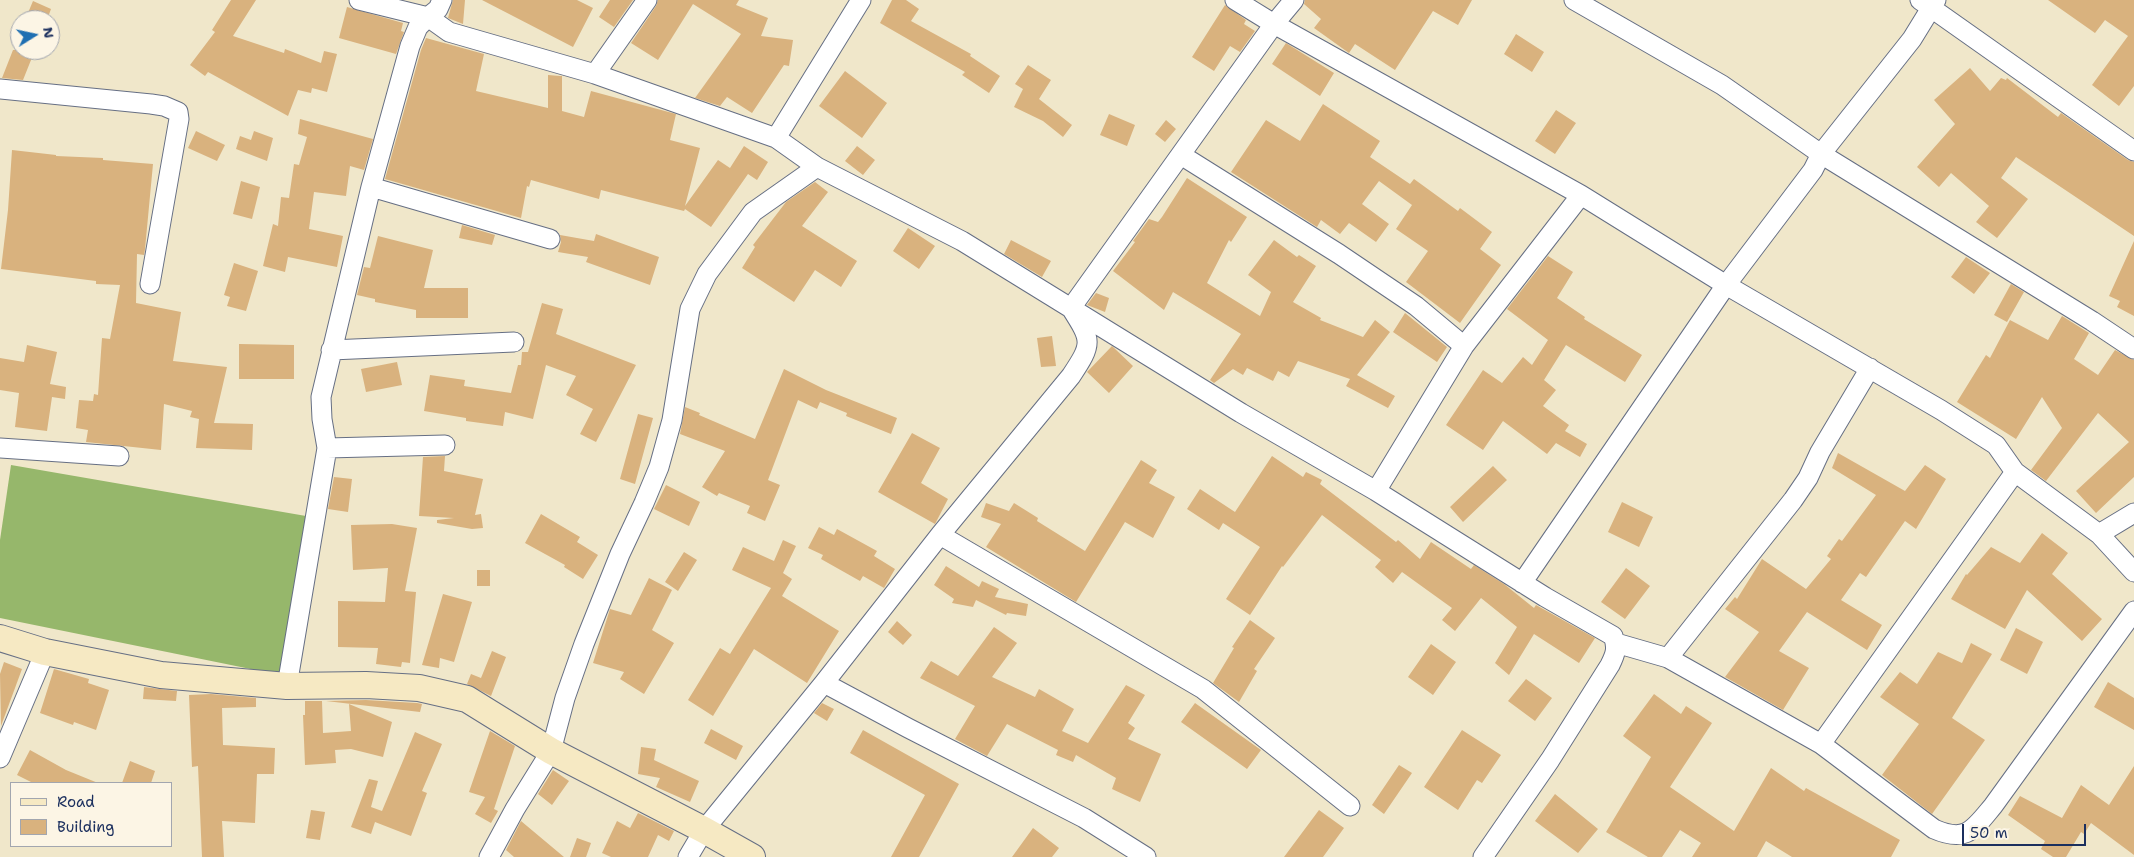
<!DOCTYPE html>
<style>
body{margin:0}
#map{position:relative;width:2134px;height:857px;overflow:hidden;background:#f0e7ca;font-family:"Shantell Sans",sans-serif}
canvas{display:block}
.legend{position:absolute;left:10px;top:782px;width:162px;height:65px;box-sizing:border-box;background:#fcf5e5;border:1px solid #a2a6af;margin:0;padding:6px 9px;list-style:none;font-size:15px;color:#1b2f5e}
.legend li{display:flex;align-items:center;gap:10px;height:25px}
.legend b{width:25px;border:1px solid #a2a6af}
.north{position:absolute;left:10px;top:10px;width:50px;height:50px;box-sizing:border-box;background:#fcf5e5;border:1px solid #a2a6af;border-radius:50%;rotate:80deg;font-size:14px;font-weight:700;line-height:20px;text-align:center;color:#1b2f5e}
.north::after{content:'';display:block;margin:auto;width:18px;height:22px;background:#1f6fb2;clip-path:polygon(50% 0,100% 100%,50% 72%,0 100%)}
.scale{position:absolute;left:1962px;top:824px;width:124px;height:22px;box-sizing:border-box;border:2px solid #1b2f5e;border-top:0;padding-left:6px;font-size:15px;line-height:18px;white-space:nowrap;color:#1b2f5e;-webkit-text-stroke:4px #fcf5e5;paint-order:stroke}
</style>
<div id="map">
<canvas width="2134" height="857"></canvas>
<ul class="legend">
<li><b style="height:6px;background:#f6e9c3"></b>Road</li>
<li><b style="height:14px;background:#d9b27e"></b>Building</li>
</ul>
<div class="north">N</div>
<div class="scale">50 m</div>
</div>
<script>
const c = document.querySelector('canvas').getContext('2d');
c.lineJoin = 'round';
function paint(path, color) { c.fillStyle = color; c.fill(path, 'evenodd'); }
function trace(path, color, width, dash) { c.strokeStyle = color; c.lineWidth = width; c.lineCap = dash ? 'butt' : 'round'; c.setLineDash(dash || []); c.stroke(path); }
paint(new Path2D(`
 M11 465 306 516 285 676 0 618V540Z`), '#96b76b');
paint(new Path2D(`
 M231 0H256L233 36 284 53 285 49 321 63 324 51 337 54 327 92 312 88 311 93 298 90 288 116 208 72 205 76 190 65 215 32 212 30Z
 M453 0H465L463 24 448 18Z
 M482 0H577L593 8 573 47Z
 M610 0H633L614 27 599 17Z
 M658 0H739L736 5 768 18 761 36 793 40 789 66 784 65 752 113 727 97 720 106 695 98 741 34 693 4 658 60 631 43 656 6Z
 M892 0H906L919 9 911 21 971 54 970 56 1000 76 989 93 962 75 965 72 880 23Z
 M1305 0H1472L1458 25 1433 11 1395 70 1355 44 1349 53 1314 28 1321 19 1304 4Z
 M2048 0H2134V86L2119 106 2092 85 2128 36 2105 20 2095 33Z
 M33 1 51 9 47 20H25Z
 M1225 5 1246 20 1244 24 1255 31 1240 52 1230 46 1214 71 1192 57Z
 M347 7 403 23 401 31 404 32 396 54 339 38Z
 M1516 34 1544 52 1532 72 1504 54Z
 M426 38 484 54 476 91 548 108V75L560 76H562V111L584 117 591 91 676 114 670 140 700 148 685 206 718 160 730 168 744 146 768 162 757 180 748 174 711 227 685 209 684 211 601 190 599 199 531 180 529 187 527 186 521 218 385 179 421 50Z
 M1286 43 1334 73 1320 96 1272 64Z
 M13 50H35L23 80 2 78Z
 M1028 65 1051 80 1039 99 1072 125 1063 137 1043 121 1014 107 1023 89 1015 84Z
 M1970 68 1990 91 2001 78 2006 80 2007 78 2058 117 2061 113 2128 160 2134 162V236L2016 157 2001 178 2028 199 1997 238 1976 222 1989 206 1951 173 1939 187 1917 167 1955 124 1934 100Z
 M845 71 887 103 862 138 819 106Z
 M1323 104 1380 141 1370 157 1410 184 1414 179 1458 211 1460 208 1492 232 1480 249 1501 265 1460 323 1406 282 1428 251 1396 229 1412 205 1379 181 1362 204 1389 224 1376 242 1349 223 1340 234 1321 220 1317 227 1231 172 1266 120 1300 141Z
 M1556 110 1576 123 1555 154 1535 141Z
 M1109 114 1135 125 1127 146 1100 135Z
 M300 119 373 139 364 170 350 166 346 196 314 192 309 229 343 236 337 267 288 257 285 272 263 266 273 224 278 226 281 197 289 198 294 164 299 165 307 137 298 134Z
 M1166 120 1176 129 1165 142 1155 134Z
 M196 131 225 145 217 161 188 148Z
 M254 131 273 138 267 161 236 149 240 136 251 140Z
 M857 146 875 160 863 175 845 161Z
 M12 150 56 155V156L103 158V160L153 164 145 249 144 255 137 254 136 303 181 312 173 361 227 367 214 423 253 424 252 450 196 448 199 419 190 417 192 411 164 404 161 450 86 442 88 430 76 428 79 400 93 401 94 394 98 395 102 338 110 339 120 285 96 284V281L1 269 8 210Z
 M1187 178 1247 217 1231 242 1229 240 1207 283 1260 316 1271 292 1248 275 1274 240 1297 257 1299 255 1316 266 1293 302 1321 318 1320 320 1363 337 1375 320 1390 332 1357 375 1395 396 1388 408 1346 386 1350 379 1298 361 1289 377 1278 371 1273 381 1247 368 1243 375 1233 369 1214 383 1210 380 1241 334 1173 292 1164 310 1113 271 1135 242 1133 241 1149 219 1158 222 1162 217Z
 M241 181 260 187 252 219 233 214Z
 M815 182 828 192 802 226 857 261 841 287 815 270 794 302 742 268 755 247 753 245 786 202Z
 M462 225 495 235 492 245 459 238Z
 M908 228 935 246 919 269 893 251Z
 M596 234 659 257 650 285 586 262 588 257 558 252 561 242 560 235 594 241Z
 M378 236 433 250 424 288H468V318H416V310L375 302V299L357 295 364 267 370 268Z
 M1011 240 1051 261 1042 277 1004 254Z
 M2134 241V316L2117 307 2120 301 2109 296Z
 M1548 256 1573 272 1557 298 1585 317 1584 319 1642 355 1625 382 1566 345 1544 380 1556 390 1543 406 1569 425 1565 431 1587 444 1580 457 1556 443 1547 454 1503 421 1483 450 1446 425 1483 370 1502 383 1523 357 1532 365 1548 340 1507 309Z
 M1966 257 1990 273 1974 294 1951 277Z
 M234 263 258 271 246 311 227 306 230 297 224 295Z
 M2011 284 2024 292 2007 322 1994 315Z
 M1096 293 1109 298 1105 312 1087 305Z
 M542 303 563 309 556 334 636 365 596 442 580 434 593 409 566 395 576 376 546 365 533 419 505 412 503 426 466 421V418L424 411 430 375 465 380 464 386 511 393 518 365H521L522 352H528Z
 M1405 313 1447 347 1437 362 1393 332Z
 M2062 316 2089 333 2074 359 2098 375 2115 350 2134 360V477L2096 513 2076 491 2129 442 2098 413 2046 481 2031 470 2062 428 2042 397 2016 439 1957 402 1986 355 1990 358 2010 320 2048 340Z
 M1052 336 1056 366 1041 367 1037 338Z
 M239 344 294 345V379H239Z
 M27 345 57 352 50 384 66 387 65 399 52 397 47 431 15 427 19 393 0 390V358L24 362Z
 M1112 346 1133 366 1109 393 1087 372Z
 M397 362 402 385 366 392 361 369Z
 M784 369 826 390 897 418 891 434 846 416 847 413 820 402 817 409 798 400 768 480 780 485 765 521 747 513 750 506 719 493 717 496 702 487 725 451 680 434 685 407 700 413 699 415 755 439Z
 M638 414 653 418 635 484 620 479Z
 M912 433 940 448 921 483 948 499 935 524 878 492Z
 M1838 453 1905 491 1925 465 1946 479 1916 529 1905 521 1866 577 1860 573 1841 600 1882 625 1867 650 1807 612 1779 651 1809 668 1783 710 1725 677 1759 632 1725 609 1735 597 1737 599 1762 559 1806 589 1831 559 1827 556 1839 539 1842 541 1876 495 1832 468Z
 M445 456 444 471 483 479 475 515 481 514 483 528 472 529 437 523V520L454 518 419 516 423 457Z
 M1272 456 1303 477 1306 472 1322 480 1320 484 1396 542 1398 540 1420 559 1431 542 1471 569 1474 565 1504 584 1534 608 1536 605 1595 638 1579 663 1534 634 1509 675 1495 663 1517 627 1481 598 1455 631 1442 620 1452 608 1402 572 1393 583 1375 567 1381 560 1322 515 1283 567 1282 566 1250 615 1226 599 1260 547 1223 523 1219 530 1187 509 1200 489 1235 512Z
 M1141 460 1157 470 1149 483 1175 497 1153 538 1125 522 1076 602 986 547 1001 524 981 517 986 503 1009 511 1014 503 1038 518 1037 521 1085 551Z
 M1493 466 1507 480 1463 522 1450 507Z
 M334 477 352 479 348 512 328 509Z
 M666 485 700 502 689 526 654 509Z
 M1622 502 1653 517 1639 547 1608 532Z
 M541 514 580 537 577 542 598 555 583 579 564 567 565 565 525 543Z
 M392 524 417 528 405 591 416 592 410 663 402 662 401 667 376 664 378 648 338 647V601L385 602 388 568 353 570 351 525Z
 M819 527 834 535 837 529 877 551 874 556 895 569 884 588 863 576 860 581 821 559 823 555 808 548Z
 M2042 533 2068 553 2052 574 2102 619 2082 641 2027 590 2005 629 1951 599 1966 574 1967 575 1991 547 2020 563Z
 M783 540 796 546 783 573 792 579 782 596 839 631 807 683 754 649 713 716 688 700 720 648 730 654 771 588 732 570 743 547 774 561Z
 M684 552 697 560 678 591 665 582Z
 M946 566 979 587 982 581 999 589 995 597 1028 604 1026 616 1007 613 1006 615 976 600 973 607 952 603 954 599 934 585Z
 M1626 568 1650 586 1625 619 1601 602Z
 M477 570H490V586H477Z
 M649 578 672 590 652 630 674 643 644 694 620 679 624 672 593 663 610 609 631 615Z
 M443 594 472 602 454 662 440 658 439 668 422 665Z
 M1250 620 1275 638 1254 669 1257 671 1239 702 1213 683 1234 648 1232 647Z
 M897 621 912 635 903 645 888 632Z
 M994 627 1017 643 992 677 1035 697 1039 689 1074 709 1062 731 1088 743 1126 685 1145 695 1128 723 1135 728 1128 739 1161 754 1140 802 1112 789 1116 778 1076 755 1073 762 1056 755 1058 750 1007 724 987 756 955 739 975 706 920 678 931 661 958 676Z
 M2016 628 2043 642 2027 674 2000 660Z
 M1971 643 1992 654 1952 718 1985 740 1932 814 1882 775 1919 724 1880 697 1900 672 1917 684 1938 652 1962 663Z
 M1431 644 1456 662 1433 695 1408 677Z
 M492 651 506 657 491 696 467 684 471 674 481 678Z
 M4 662 22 669 1 726 0 674Z
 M54 669 89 679 88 683 109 690 96 730 74 722 73 725 40 713Z
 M1526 679 1552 698 1535 721 1508 701Z
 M2108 682 2134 698V730L2094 707Z
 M144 687 177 691 176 701 143 699Z
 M211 694 256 698V707L222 708 223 745 275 748 274 774H257L255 823 222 821 224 857H202L198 766 192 767 189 695Z
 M1654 694 1681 714 1686 706 1712 723 1670 787 1734 831 1771 768 1804 791 1806 788 1900 840 1891 857H1792L1766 841 1757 857H1692L1701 843 1680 830 1662 857H1648L1606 832 1651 757 1623 736Z
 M366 700 417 703 422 704 420 712 326 701Z
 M305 701H322L323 733 351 731 349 704 392 722 383 757 351 749 335 750 336 763 305 765 303 715H305Z
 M822 703 834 709 827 721 814 713Z
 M1195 703 1261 750 1247 769 1181 722Z
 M711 729 743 746 736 760 704 743Z
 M863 730 959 784 919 857H891L925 795 850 753Z
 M1462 730 1501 755 1482 783 1477 780 1458 810 1424 787Z
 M490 731 515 746 494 809 498 811 491 823 475 814 485 797 469 792Z
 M415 732 442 744 422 791 427 793 411 836 375 822 371 834 351 827 369 779 378 781 371 807 382 811Z
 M641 747 656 749 654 760 699 781 690 802 656 787 660 778 638 774Z
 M30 750 66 770 98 783H33L17 775Z
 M130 761 155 771 151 783H122Z
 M1399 765 1412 773 1384 814 1372 805Z
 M2134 766V855L2091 823 2084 834 2081 832 2066 857H2053L2041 849 2045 841 2008 815 2020 796 2062 818 2081 785 2109 805Z
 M553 770 569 781 552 805 538 794Z
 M1555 794 1598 829 1578 853 1535 821Z
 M311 810 325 812 320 840 306 838Z
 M1319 810 1344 828 1323 857H1284Z
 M638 813 674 831 669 841 658 835 648 857H611L602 853 617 821 630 828Z
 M521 821 564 857H514L506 850Z
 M1033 828 1059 848 1052 857H1012Z
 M577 838 591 843 586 857H570Z`), '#d9b27e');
const street = new Path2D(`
 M442 0 438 9 428 17 449 32 595 74 776 138 817 167 962 241 1241 413 1376 491 1545 597 1613 636C1618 648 1615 655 1610 665L1550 760 1483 857
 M1235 0 1274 24 1581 195 1726 285 1941 410 1996 445 2015 472 2099 534 2134 572
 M1574 0 1722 85 1821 154 2092 321 2134 349
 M1920 0 2134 151
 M595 74 647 0
 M0 89 151 104 164 106 178 112 179 119 150 284
 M776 138 861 0
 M1181 155 1339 254 1416 306 1464 346
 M371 187 550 239
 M331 350 514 342
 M0 448 119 456
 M327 448 445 445
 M1376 491 1464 346 1581 195
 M2099 534 2134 513
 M940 535 1203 689 1350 806
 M1522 583 1726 285 1813 170 1821 154 1912 39 1936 0
 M1616 643 1668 658 1821 744 1934 829C1966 843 1973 830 1993 806L2134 611
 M1668 658 1793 500 1808 478 1820 452 1870 368
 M824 683 908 728 1084 818 1146 857
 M287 686 327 448 322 419 321 397 371 187 410 46 418 27 428 17 359 0
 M1821 744 2015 472
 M0 758 45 652
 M489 857 515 809 551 751 565 698 584 644 620 554 644 503 659 467 672 420 690 309 707 274 753 212 817 167
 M688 857 704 830 824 683 940 535 1071 376C1093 343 1092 341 1071 308L1274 24 1294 0`);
const secondary = new Path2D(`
 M0 638 45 652 161 675 287 686 366 685 419 688 467 699 551 751 704 830 752 857`);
trace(street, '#666f84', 21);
trace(secondary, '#666f84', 28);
trace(street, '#fff', 19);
trace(secondary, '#f6e9c3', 26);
</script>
